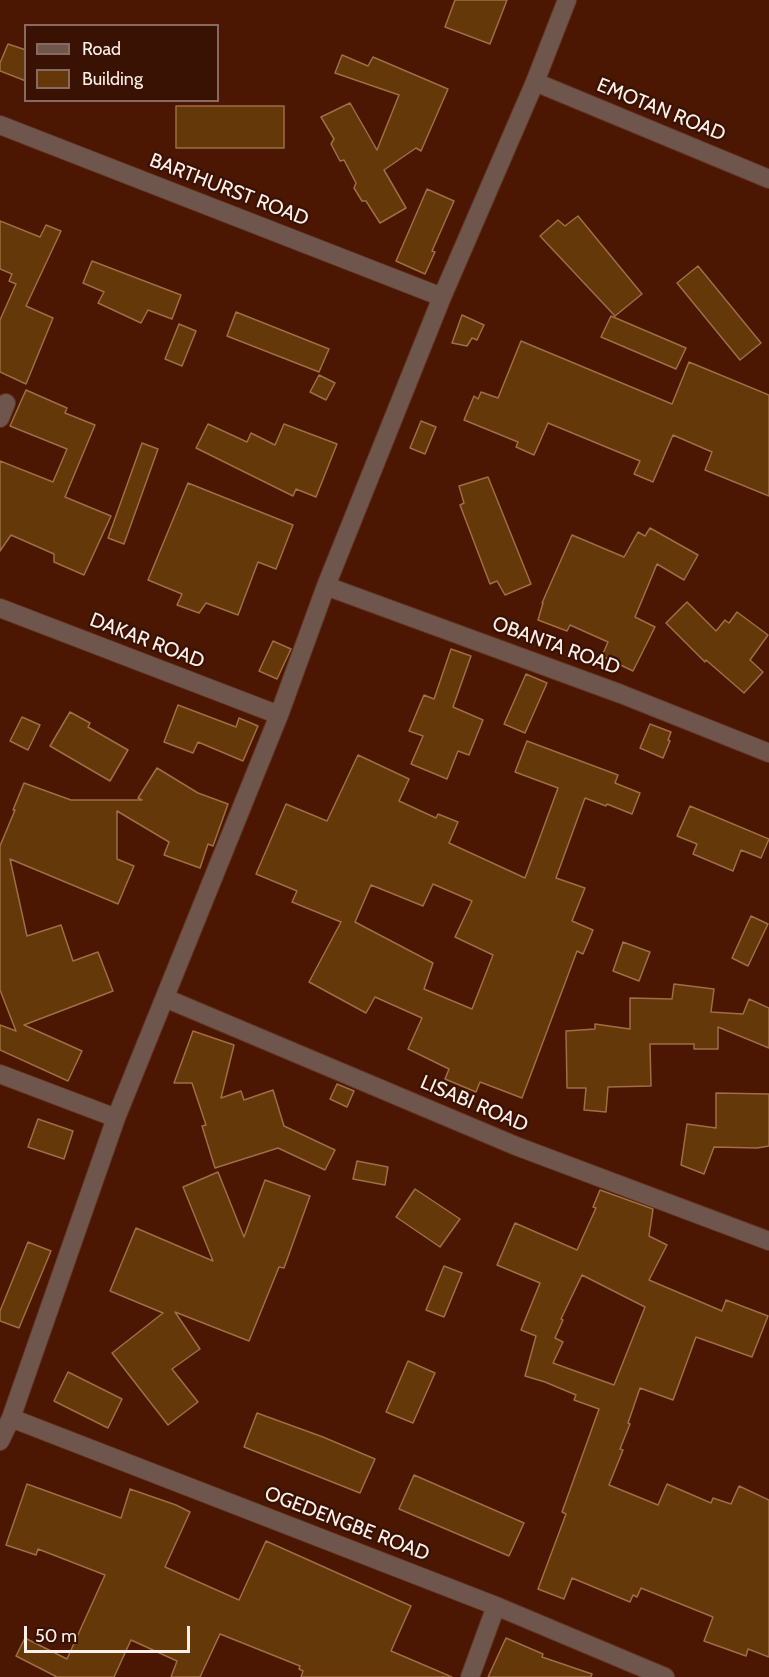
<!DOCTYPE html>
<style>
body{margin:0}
#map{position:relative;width:769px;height:1677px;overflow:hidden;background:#4b1602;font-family:Cabin,sans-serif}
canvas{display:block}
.legend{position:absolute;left:24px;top:24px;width:195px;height:78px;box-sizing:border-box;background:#3a1204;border:2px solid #886a60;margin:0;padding:8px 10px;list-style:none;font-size:18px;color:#fdefea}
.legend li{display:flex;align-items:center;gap:12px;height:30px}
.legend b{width:30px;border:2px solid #886a60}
.scale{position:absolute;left:24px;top:1626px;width:166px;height:27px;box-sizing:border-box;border:3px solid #fdefea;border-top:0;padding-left:8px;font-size:18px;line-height:21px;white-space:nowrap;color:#fdefea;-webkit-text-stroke:4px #3a1204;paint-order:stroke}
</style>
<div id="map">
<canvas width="769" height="1677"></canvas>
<ul class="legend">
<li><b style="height:8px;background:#6f564d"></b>Road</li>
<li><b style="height:16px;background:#653809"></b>Building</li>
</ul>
<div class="scale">50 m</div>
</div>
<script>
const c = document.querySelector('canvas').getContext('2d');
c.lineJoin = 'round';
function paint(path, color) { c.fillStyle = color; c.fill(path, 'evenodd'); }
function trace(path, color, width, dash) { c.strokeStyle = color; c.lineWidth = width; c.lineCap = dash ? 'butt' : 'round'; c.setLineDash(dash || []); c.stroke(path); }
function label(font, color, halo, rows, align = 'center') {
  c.font = font + ' Cabin,sans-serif'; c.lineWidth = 4.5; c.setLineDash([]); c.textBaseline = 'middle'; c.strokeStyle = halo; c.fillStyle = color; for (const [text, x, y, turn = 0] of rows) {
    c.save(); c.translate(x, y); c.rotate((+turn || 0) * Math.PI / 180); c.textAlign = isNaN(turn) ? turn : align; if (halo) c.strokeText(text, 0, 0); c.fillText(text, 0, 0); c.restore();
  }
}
const building = new Path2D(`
 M455 0H507L490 44 445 27Z
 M8 44 26 50V81L0 71V63Z
 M342 55 368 66 373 57 448 89 421 151 416 148 384 170 406 208 380 223 366 201H362L354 188 356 183 344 160 340 161 331 144 334 139 321 117 350 103 377 150 399 95 335 73Z
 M176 106H284V148H176Z
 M427 189 454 201 432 251 435 252 425 274 396 261Z
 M578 216 642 294 615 316 540 236 558 220 565 226Z
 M0 221 40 237 46 225 61 231 26 306 53 318 26 384 0 372V320L16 284 9 281 12 274 0 269Z
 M92 261 181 295 172 319 148 310 141 323 98 303 104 292 83 283Z
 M698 266 761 343 740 360 677 283Z
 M236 312 329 349 319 372 227 336Z
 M462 315 484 325 477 340 472 338 467 346 452 343Z
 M611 316 686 348 676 369 601 337Z
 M179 324 196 331 182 366 165 359Z
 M521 341 672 404 689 362 769 395V496L705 470 712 452 673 435 653 482 634 474 640 461 548 423 534 455 516 447 518 442 464 420 474 396 478 399 481 392 498 398Z
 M319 375 335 383 326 400 310 392Z
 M26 390 67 408 65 413 95 425 65 497 111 516 84 575 54 562V554L11 535 0 551V461L53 482 67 449 10 426Z
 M421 421 436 427 425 454 410 448Z
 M208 424 247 442 251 433 275 445 284 424 337 444 316 497 296 489 293 496 196 448Z
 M142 443 158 449 124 544 108 538Z
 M488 477 531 584 505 595 497 581 490 584 460 505 464 503 459 486Z
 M188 483 293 525 276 569 258 562 238 615 206 603 199 613 177 605 182 594 148 580Z
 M650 528 698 555 684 580 657 564 635 617 655 627 633 671 602 656 608 642 570 625 567 631 538 620 543 603H542L572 535 624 557 638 532 645 536Z
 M687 602 716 631 725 620 729 623 737 612 768 635 750 660 763 672 744 693 706 660 705 662 666 623Z
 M273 641 291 649 277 679 259 671Z
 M451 649 471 656 453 707 483 720 469 755 458 751 447 779 411 764 423 736 409 731 424 695 434 699Z
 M526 674 547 683 525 733 504 724Z
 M178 705 236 727 239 718 258 726 243 761 198 742 193 753 164 742Z
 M70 712 90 723 88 727 128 750 110 781 50 746Z
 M22 717 40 725 28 750 10 741Z
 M650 724 671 732 668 740 670 741 663 758 640 748Z
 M527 741 618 775 615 783 640 793 632 814 607 804 606 806 585 798 556 878 585 888 572 921 593 930 583 954 577 951 522 1098 480 1082 476 1092 445 1079 449 1069 408 1049 422 1018 375 997 366 1013 309 982 341 922 292 902 297 891 256 874 286 804 327 821 358 755 409 779 399 801 436 818 438 814 458 822 449 843 525 878 558 788 515 772ZM433 884 472 901 455 937 493 955 472 1009 424 989 433 963 355 922 371 885 423 906Z
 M157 768 198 793 228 804 213 846 208 844 200 868 164 855 169 842 117 811V859L134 866 118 904 10 859 27 936 61 925 73 961 98 952 113 991 24 1025 82 1051 68 1081 0 1050V1025L16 1031 0 990V846L15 810H13L24 783 71 800H142L138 798Z
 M690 806 769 839 761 858 741 850 733 871 693 854 697 844 677 836Z
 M751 916 768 924 748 966 732 958Z
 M623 942 650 952 639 981 613 971Z
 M674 984 714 989 711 1012 743 1014 749 999 769 1008V1048L718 1027V1049H694V1044H650L651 1086 608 1087 606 1112 584 1110 586 1088H567L566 1031 595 1029V1024L630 1029V998L672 999Z
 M193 1031 234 1045 221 1098 241 1091 244 1100 273 1090 284 1126 335 1150 325 1170 278 1148 215 1168 202 1126 206 1125 192 1083H174Z
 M337 1084 354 1091 347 1107 330 1099Z
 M716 1093 769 1094V1146L757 1148 714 1147 704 1174 681 1165 687 1124 716 1128Z
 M38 1119 73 1131 64 1159 28 1147Z
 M357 1161 388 1167 385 1185 353 1179Z
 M218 1172 244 1237 265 1180 310 1196 284 1268 279 1267 249 1341 175 1312 200 1349 172 1369 198 1402 168 1425 112 1353 163 1313 110 1291 136 1228 213 1261 183 1187Z
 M415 1189 460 1219 440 1247 396 1217Z
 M600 1190 653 1209 649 1236 667 1245 649 1280 722 1311 726 1300 768 1316 752 1357 696 1337 673 1400 640 1388 628 1423 630 1424 620 1449 623 1450 609 1485 658 1505 667 1484 711 1503 713 1498 731 1504 739 1486 769 1500V1657L748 1649 746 1656 704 1641 713 1617 641 1588 637 1597 633 1595 630 1602 572 1578 564 1599 538 1589 566 1514 562 1512 599 1409 574 1400 576 1395 545 1382 525 1376 536 1336 521 1330 540 1283 497 1265 515 1223 577 1250 596 1208 593 1207ZM582 1275 645 1307 614 1385 553 1363 563 1342 555 1338 563 1320 561 1319Z
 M28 1242 51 1251 19 1328 0 1321V1311Z
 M444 1266 462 1273 444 1317 426 1310Z
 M408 1361 435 1373 413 1423 386 1412Z
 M68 1372 122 1399 108 1428 54 1401Z
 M257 1413 323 1437 375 1459 360 1493 244 1447Z
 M414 1475 524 1523 509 1556 399 1509Z
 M27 1484 121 1518 130 1489 176 1505 190 1512 165 1567 239 1600 266 1541 411 1606 391 1651 452 1677H301L303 1671 299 1669 300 1666 220 1634 200 1677H171L177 1661 131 1640 114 1677H57L16 1656 25 1638 67 1659 105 1575 38 1549 36 1555 6 1545Z
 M506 1638 543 1654 542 1657 592 1674 591 1677H488Z`);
paint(building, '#653809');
trace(building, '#9f6e44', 1.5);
const minor = new Path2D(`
 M535 82 769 179
 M0 125 442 297
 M0 418 6 403
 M326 586 621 694 769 753
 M0 608 279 715
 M165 998 516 1146 769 1241
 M0 1074 116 1118
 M11 1418 496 1606 665 1677
 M0 1441 11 1418 116 1118 279 715 326 586 442 297 535 82 567 0
 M470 1677 496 1606`);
trace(minor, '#643422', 20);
trace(minor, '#6f564d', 18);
label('20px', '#fdefea', '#3a1204', [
 ["EMOTAN ROAD",661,110,22],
 ["BARTHURST ROAD",229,190,21],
 ["DAKAR ROAD",147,641,21],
 ["OBANTA ROAD",556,646,20],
 ["LISABI ROAD",474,1104,23],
 ["OGEDENGBE ROAD",347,1524,21]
]);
</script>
